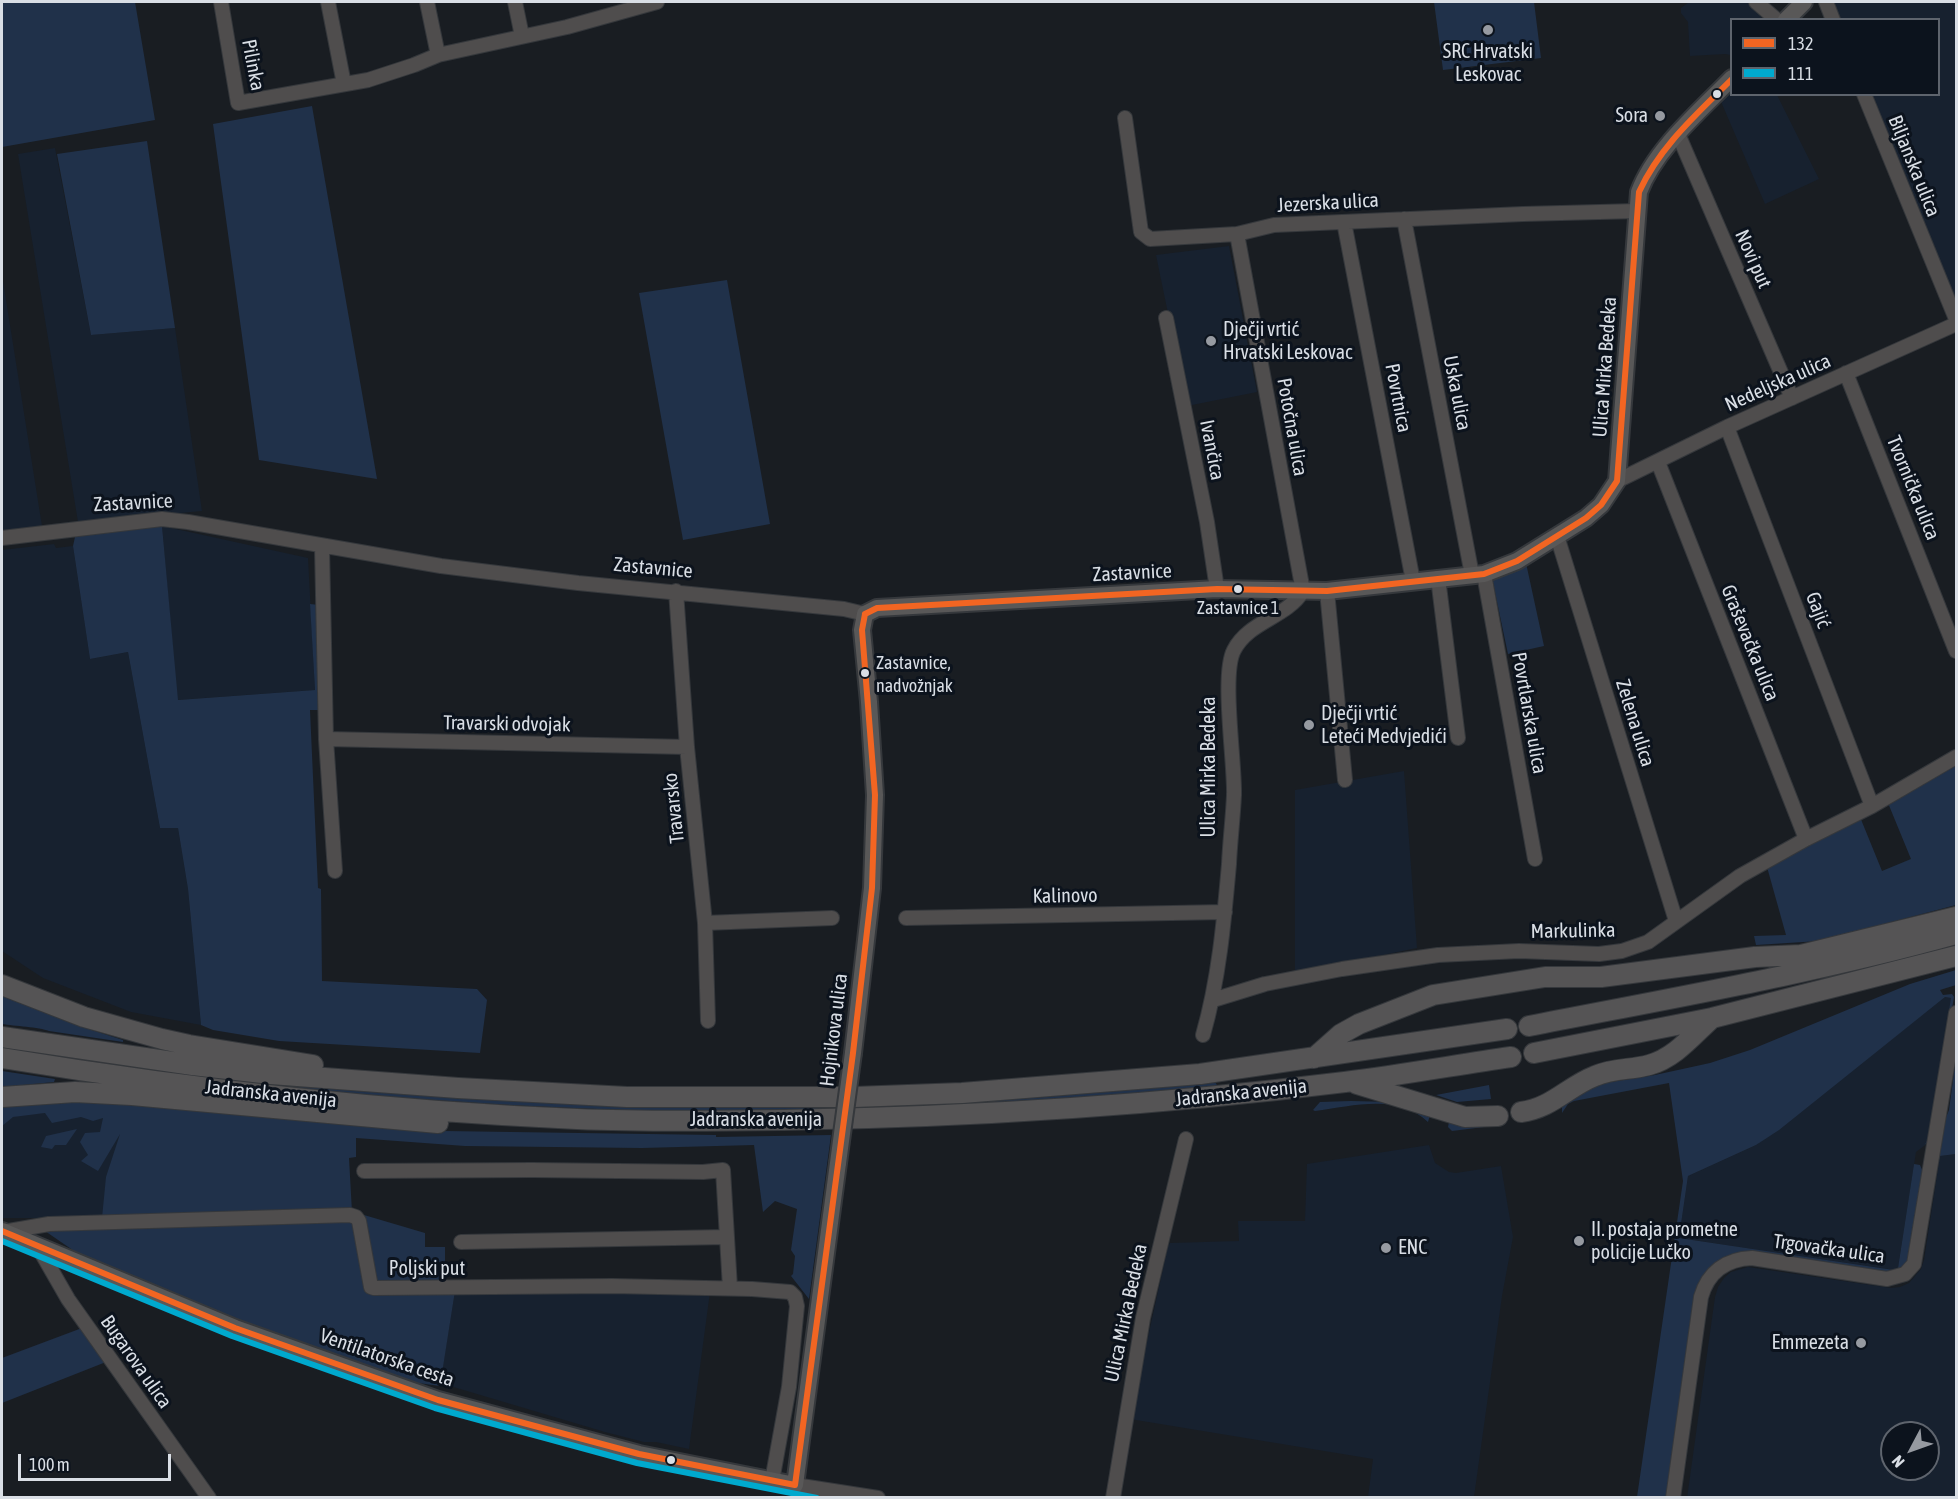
<!DOCTYPE html>
<meta charset="utf-8">
<style>
body{margin:0}
#map{position:relative;width:1958px;height:1499px;overflow:hidden;background:#191d22;font-family:"Asap Condensed",sans-serif}
canvas{display:block}
.frame{position:absolute;inset:0;border:3px solid #d9dee5;pointer-events:none}
.legend{position:absolute;left:1730px;top:18px;width:210px;height:78px;box-sizing:border-box;background:#0c131d;border:2px solid #5e646d;margin:0;padding:8px 10px;list-style:none;font-size:18px;color:#d9dee5}
.legend li{display:flex;align-items:center;gap:12px;height:30px}
.legend b{width:30px;border:2px solid #5e646d}
.north{position:absolute;left:1880px;top:1421px;width:60px;height:60px;box-sizing:border-box;background:#0c131d;border:2px solid #5e646d;border-radius:50%;rotate:229deg;font-size:16px;font-weight:700;line-height:24px;text-align:center;color:#d9dee5}
.north::after{content:'';display:block;margin:auto;width:21px;height:27px;background:#969aa1;clip-path:polygon(50% 0,100% 100%,50% 72%,0 100%)}
.scale{position:absolute;left:18px;top:1454px;width:153px;height:27px;box-sizing:border-box;border:3px solid #d9dee5;border-top:0;padding-left:8px;font-size:18px;line-height:21px;white-space:nowrap;color:#d9dee5;-webkit-text-stroke:4px #0c131d;paint-order:stroke}
</style>
<div id="map">
<canvas width="1958" height="1499"></canvas>
<div class="frame"></div>
<ul class="legend">
<li><b style="height:8px;background:#f26522"></b>132</li>
<li><b style="height:8px;background:#00a9ce"></b>111</li>
</ul>
<div class="north">N</div>
<div class="scale">100 m</div>
</div>
<script>
const c = document.querySelector('canvas').getContext('2d');
c.lineJoin = 'round';
function paint(path, color) { c.fillStyle = color; c.fill(path, 'evenodd'); }
function trace(path, color, width, dash) { c.strokeStyle = color; c.lineWidth = width; c.lineCap = dash ? 'butt' : 'round'; c.setLineDash(dash || []); c.stroke(path); }
function label(font, color, halo, rows, align = 'center') {
  c.font = font + ' "Asap Condensed",sans-serif'; c.lineWidth = 6; c.setLineDash([]); c.textBaseline = 'middle'; c.strokeStyle = halo; c.fillStyle = color; for (const [text, x, y, turn = 0] of rows) {
    c.save(); c.translate(x, y); c.rotate((+turn || 0) * Math.PI / 180); c.textAlign = isNaN(turn) ? turn : align; if (halo) c.strokeText(text, 0, 0); c.fillText(text, 0, 0); c.restore();
  }
}
paint(new Path2D(`
 M1689 2H1747L1758 11 1762 19 1732 20 1731 55 1725 54 1690 56 1688 22 1681 13V8Z
 M1830 2H1956V306L1869 95 1938 94V20L1837 19Z
 M1731 84 1732 94 1777 95 1819 179 1765 204 1719 97Z
 M55 148 91 335 175 328 202 511 78 522 18 154Z
 M1229 246 1257 392 1187 406 1156 255Z
 M2 275 42 526 2 532Z
 M162 526 308 558 315 690 177 700Z
 M54 544 56 548 73 546 90 659 128 652 160 828H178L188 889 201 1025 131 1012 43 978 2 951V550Z
 M1404 771 1417 948 1295 973V790Z
 M1945 997 1952 998 1929 1137 1924 1146 1916 1152 1898 1268 1894 1270 1679 1238 1688 1176 1756 1145Z
 M64 1112 134 1114 102 1218H2V1119L26 1114Z
 M1429 1145 1435 1163 1449 1172 1456 1173 1501 1166 1513 1237 1502 1296 1474 1497H1368L1373 1459 1130 1419 1168 1246 1170 1243 1239 1241 1238 1221H1305L1307 1164Z
 M1956 1154V1497L1687 1498 1715 1297 1718 1287 1724 1278 1731 1272 1748 1267 1891 1288 1900 1287 1909 1283 1921 1269 1924 1260 1940 1156ZM1892 1433H1928V1469H1892Z
 M455 1291 710 1292 689 1449 656 1442H644L605 1432 440 1383Z`), '#17212f');
paint(new Path2D(`
 M2 2H135L155 120 2 147Z
 M1434 2H1534L1541 58 1443 70Z
 M312 106 377 479 259 460 213 124Z
 M147 141 175 328 91 335 57 154Z
 M727 280 770 524 683 540 639 293Z
 M162 526 178 700 315 690 310 604 319 605 322 710H310L318 888 321 889 322 981 477 989 487 1000 480 1053 279 1041 213 1030 201 1025 188 889 178 828H160L128 652 90 659 73 546 75 537 79 535Z
 M1526 563 1544 646 1508 654 1492 578Z
 M1956 762V905L1819 941 1756 945 1754 936 1786 935 1767 867 1860 817 1882 871 1911 859 1888 803Z
 M1956 970V985L1940 990 1943 995 1952 994 1954 997 1930 1139 1924 1146 1929 1137 1951 998 1945 997 1779 1130 1756 1145 1688 1176 1679 1238 1894 1270 1898 1268 1914 1164 1920 1165 1923 1172 1908 1262 1903 1267 1889 1274 1752 1254 1714 1266 1667 1497H1637L1683 1181 1669 1083 1574 1101 1568 1104 1562 1113V1105L1570 1099 1598 1084 1655 1075 1710 1063 1750 1050 1910 984Z
 M2 996 76 1025 123 1040V1042L49 1031C39 1027 14 1026 2 1024Z
 M2 1045 107 1062 932 1103 1044 1097 1215 1082 1217 1085 1215 1087C1018 1104 820 1116 622 1110 478 1105 333 1094 189 1077 126 1070 64 1059 2 1050Z
 M1956 1058V1154L1940 1156V1160L1938 1156 1941 1130 1949 1110Z
 M2 1071 55 1079 54 1082 2 1087Z
 M1489 1085 1491 1099 1457 1102 1436 1095Z
 M71 1099 333 1123 444 1131 716 1135V1137L831 1135 809 1299 791 1276 793 1274 795 1256 791 1250 797 1209 775 1201 763 1212 754 1145 642 1148 465 1146 356 1138V1157L349 1158 352 1212 102 1218 106 1177 120 1134 98 1171 81 1161 88 1155 80 1142 85 1133 100 1132 103 1118 93 1121 81 1117 52 1123 45 1113 13 1117 2 1126V1103Z
 M1351 1101 1392 1102 1465 1125 1484 1127 1452 1131 1448 1127 1449 1122 1430 1115 1428 1122C1398 1093 1353 1106 1315 1111L1313 1110 1320 1102Z
 M77 1129 66 1145H55L52 1149 41 1147 46 1136Z
 M364 1215 425 1233V1247H445V1283L374 1281Z
 M332 1220 352 1221C362 1244 356 1272 369 1294L455 1291 440 1386 411 1382 235 1320 98 1263 77 1253 45 1231Z
 M82 1328 106 1362 2 1403V1358Z`), '#20314a');
const minor = new Path2D(`
 M221 2 238 103 368 80 414 65 438 55 567 27 657 2
 M328 2 344 84
 M427 2 438 55
 M515 2 522 36
 M1756 2 1777 20
 M1826 2 1833 20
 M1864 94 1956 319
 M1125 118 1141 232 1150 239 1237 234 1274 225 1523 214 1637 211
 M1678 134 1792 398
 M1404 219 1472 575
 M1344 222 1413 581
 M1166 318 1207 522 1217 589
 M1846 373 1956 651
 M1727 427 1872 806
 M1658 462 1806 839
 M1617 481 1727 427 1956 324
 M1557 536 1676 921
 M2 538 162 519 188 522 441 566 578 583 844 609 865 614
 M322 547 326 739 335 871
 M1484 574 1535 859
 M1438 578 1458 738
 M676 591 687 747 705 923 708 1021
 M1327 591 1345 780
 M326 739 687 747
 M906 918 1225 912
 M705 923 832 918
 M1213 1000 1265 984 1342 969 1438 955 1519 951 1599 954 1622 951 1648 942 1740 876 1806 839 1872 806 1956 757
 M1203 1035C1219 979 1224 921 1229 864 1230 841 1233 818 1234 795 1235 763 1221 674 1234 650 1249 621 1286 618 1303 591L1237 234
 M364 1171 532 1170 703 1172 723 1170 730 1288
 M3 1232 49 1224 350 1215 356 1217 359 1221 371 1287 374 1288 612 1286 752 1289 790 1292 795 1297 797 1306 789 1387 772 1481
 M461 1242 727 1237
 M37 1245 68 1299 209 1498
 M795 1485 878 1498
 M1113 1498 1143 1318 1186 1139
 M1673 1498 1701 1297C1708 1272 1726 1259 1752 1258L1887 1279 1905 1274 1914 1264 1956 1013`);
const major = new Path2D(`
 M1786 20 1804 2
 M853 1053 872 888 875 795 869 702 862 630 865 614 877 608 1217 589 1327 591 1484 574 1517 561 1586 518 1601 505 1617 481 1639 192C1655 149 1700 111 1732 78
 M2 1231 235 1328 438 1400 639 1454 795 1485 838 1163`);
const highway = new Path2D(`
 M2 985 84 1017 162 1039 189 1045 313 1065
 M1529 1026C1672 998 1816 973 1956 934
 M2 1037 193 1065 271 1074 458 1088 627 1097H854L962 1093 1200 1074 1507 1029
 M1534 1053 1712 1018 1956 956
 M2 1058C191 1089 386 1111 577 1119 646 1122 715 1121 783 1120 971 1117 1159 1105 1345 1082 1401 1075 1456 1065 1511 1057
 M1314 1058 1341 1034 1359 1024 1433 995 1545 977H1601L1755 957 1801 955 1956 917
 M1357 1084 1465 1117 1498 1116
 M2 1097 75 1092 132 1095 438 1123
 M1521 1112C1552 1108 1567 1087 1595 1076 1613 1068 1631 1070 1649 1065 1675 1058 1693 1035 1712 1018`);
trace(minor, '#35383c', 16);
trace(major, '#35383c', 20);
trace(highway, '#35383c', 22);
trace(minor, '#4f4d4d', 14);
trace(major, '#595858', 16);
trace(highway, '#555455', 20);
const majorBridge = new Path2D(`
 M838 1163 853 1053`);
trace(majorBridge, '#35383c', 20, []);
trace(majorBridge, '#595858', 16);
trace(new Path2D(`
 M865 614 877 608 1217 589 1327 591 1484 574 1517 561 1586 518 1601 505 1617 481 1639 192C1660 146 1697 114 1732 79
 M2 1231 235 1328 438 1400 639 1454 795 1485
 M795 1485 853 1053 872 888 875 795 862 630 865 614`), '#f26522', 6);
trace(new Path2D(`
 M2 1241 232 1336 435 1408 637 1463 817 1498`), '#00a9ce', 6);
for (const [x, y, r, color] of [
 [1488,30,6,"#969aa1"],
 [1717,94,5,"#d9dee5"],
 [1660,116,6,"#969aa1"],
 [1211,341,6,"#969aa1"],
 [1238,589,5,"#d9dee5"],
 [865,673,5,"#d9dee5"],
 [1309,725,6,"#969aa1"],
 [1579,1241,6,"#969aa1"],
 [1386,1248,6,"#969aa1"],
 [1861,1343,6,"#969aa1"],
 [671,1460,5,"#d9dee5"]
]) { const dot = new Path2D(); dot.arc(x, y, r, 0, 2 * Math.PI); c.fillStyle = color; c.fill(dot); trace(dot, '#0c131d', 2); }
label('18px', '#d9dee5', '#0c131d', [
 ["Zastavnice 1",1238,608],
 ["Zastavnice,",876,663,"left"],
 ["nadvožnjak",876,686,"left"]
]);
label('20px', '#d9dee5', '#0c131d', [
 ["SRC Hrvatski",1488,52,"center"],
 ["Leskovac",1488,75,"center"],
 ["Sora",1648,116,"right"],
 ["Dječji vrtić",1223,330],
 ["Hrvatski Leskovac",1223,353],
 ["Dječji vrtić",1321,714],
 ["Leteći Medvjedići",1321,737],
 ["II. postaja prometne",1591,1230],
 ["policije Lučko",1591,1253],
 ["ENC",1398,1248],
 ["Emmezeta",1849,1343,"right"]
], 'left');
label('20px', '#d9dee5', '#0c131d', [
 ["Pilinka",253,65,79],
 ["Biljanska ulica",1914,166,68],
 ["Jezerska ulica",1328,203,-3],
 ["Novi put",1753,259,66],
 ["Ulica Mirka Bedeka",1605,367,-86],
 ["Nedeljska ulica",1778,383,-24],
 ["Uska ulica",1457,393,79],
 ["Povrtnica",1398,398,79],
 ["Potočna ulica",1292,427,80],
 ["Ivančica",1212,450,79],
 ["Tvornička ulica",1913,488,68],
 ["Zastavnice",133,503,-3],
 ["Zastavnice",653,568,5],
 ["Zastavnice",1132,573,-3],
 ["Gajić",1818,610,69],
 ["Graševačka ulica",1750,643,68],
 ["Povrtlarska ulica",1529,713,80],
 ["Zelena ulica",1635,723,73],
 ["Travarski odvojak",507,724,1],
 ["Ulica Mirka Bedeka",1209,767,-90],
 ["Travarsko",674,808,-96],
 ["Kalinovo",1065,896,-1],
 ["Markulinka",1573,931,-1],
 ["Hojnikova ulica",834,1030,-83],
 ["Jadranska avenija",1241,1093,-6],
 ["Jadranska avenija",271,1094,6],
 ["Jadranska avenija",756,1120],
 ["Trgovačka ulica",1829,1249,8],
 ["Poljski put",427,1269],
 ["Ulica Mirka Bedeka",1126,1313,-78],
 ["Ventilatorska cesta",387,1358,19],
 ["Bugarova ulica",136,1362,55]
]);
</script>
